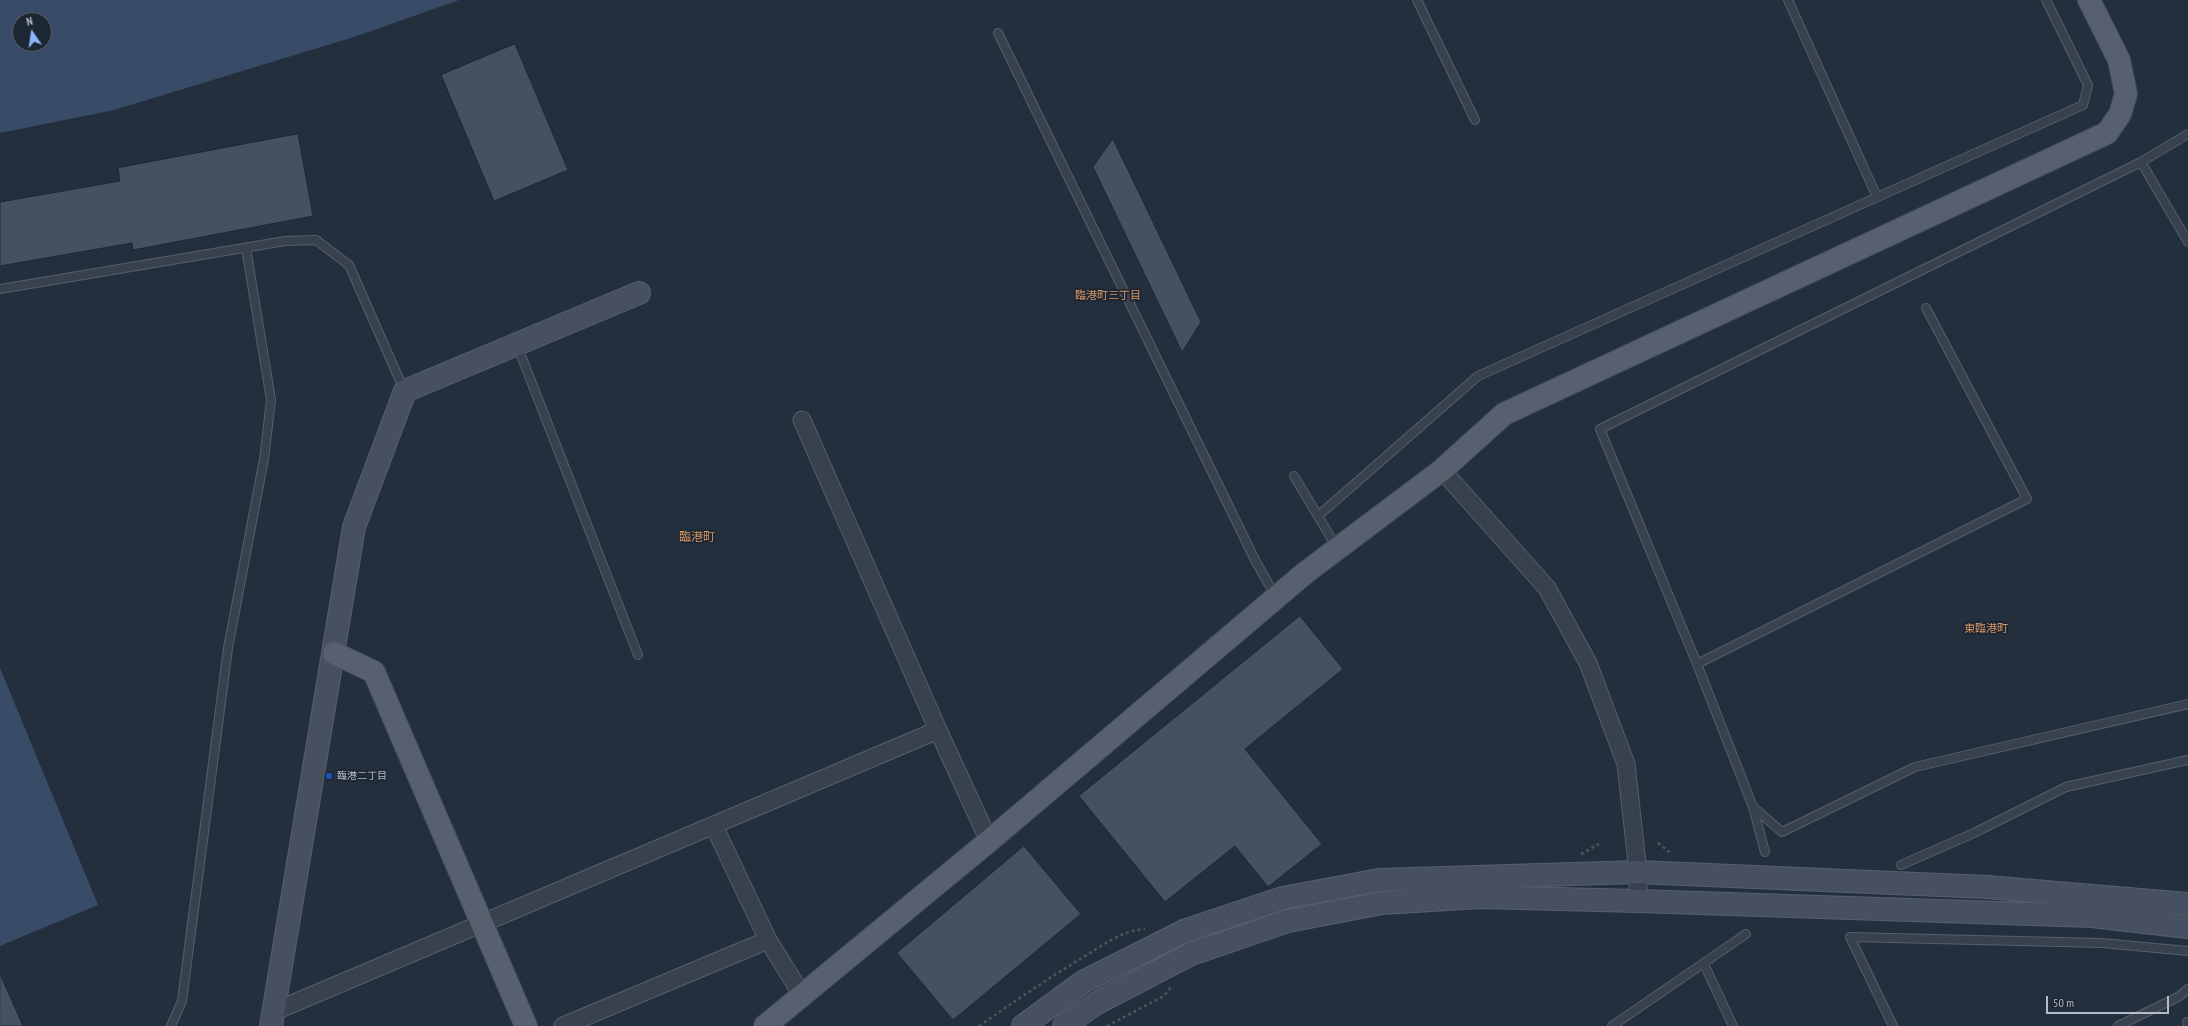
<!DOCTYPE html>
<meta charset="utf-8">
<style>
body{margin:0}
#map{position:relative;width:2188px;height:1026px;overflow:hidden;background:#242f3e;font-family:"PT Sans Narrow",sans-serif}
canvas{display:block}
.north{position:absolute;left:12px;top:12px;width:40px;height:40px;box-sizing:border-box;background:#1d2633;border:1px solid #59626f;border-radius:50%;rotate:347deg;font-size:11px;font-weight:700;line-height:16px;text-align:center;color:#b4bcc9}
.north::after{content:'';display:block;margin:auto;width:14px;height:18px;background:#8ab4f8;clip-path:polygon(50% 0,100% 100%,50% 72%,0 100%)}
.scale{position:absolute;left:2046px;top:996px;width:123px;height:18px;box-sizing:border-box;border:2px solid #b4bcc9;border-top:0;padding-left:5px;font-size:12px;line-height:14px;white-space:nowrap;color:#b4bcc9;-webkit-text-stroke:3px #1d2633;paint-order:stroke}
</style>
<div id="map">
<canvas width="2188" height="1026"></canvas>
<div class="north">N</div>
<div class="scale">50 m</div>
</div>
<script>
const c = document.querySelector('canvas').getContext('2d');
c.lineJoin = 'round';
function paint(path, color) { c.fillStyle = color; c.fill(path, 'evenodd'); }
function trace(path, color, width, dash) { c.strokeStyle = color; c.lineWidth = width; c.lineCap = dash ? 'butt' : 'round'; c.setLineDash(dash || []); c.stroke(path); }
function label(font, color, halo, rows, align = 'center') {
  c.font = font + ' "PT Sans Narrow","Noto Sans JP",sans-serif'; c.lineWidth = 3.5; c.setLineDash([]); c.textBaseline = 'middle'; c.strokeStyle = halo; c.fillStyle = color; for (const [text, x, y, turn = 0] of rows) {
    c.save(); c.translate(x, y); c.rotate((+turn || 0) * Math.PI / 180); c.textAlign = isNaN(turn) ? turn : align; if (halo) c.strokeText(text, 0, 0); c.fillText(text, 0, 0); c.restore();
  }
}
paint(new Path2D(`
 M0 0H459L354 37 114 110 0 133ZM20 20H44V44H20Z
 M0 668 98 905 0 946Z`), '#394c67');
const building = new Path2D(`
 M515 44 568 170 494 201 441 75Z
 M298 134 313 216 133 250 132 243 0 266V202L120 181 118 168Z
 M1113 139 1201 322 1182 352 1093 167Z
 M1300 616 1343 669 1245 749 1322 844 1268 887 1235 846 1165 902 1079 796Z
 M1024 846 1081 914 953 1020 897 953Z
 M0 974 23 1026H0Z`);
paint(building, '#455162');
trace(building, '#1f2835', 1);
const lane = new Path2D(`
 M1417 0 1475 120
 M1788 0 1877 197
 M998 33 1256 562 1276 597
 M2141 162 2188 242
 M0 289 285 241 316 240 349 265 404 390
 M517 345 638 655
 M1294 476 1337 548
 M1318 516 1478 376 2083 105 2088 85 2046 0
 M1697 664 2027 499 1926 308
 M1753 807 1782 832 1915 767 2188 704
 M1765 852 1753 807 1697 664 1600 429 2141 162 2188 134
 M1901 865 1974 833 2066 787 2188 760
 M1704 964 1733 1026
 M2187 1022 2188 1025
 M171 1026 182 1001 228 648 264 459 271 400 246 248
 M1612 1026 1746 934
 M1893 1026 1850 937 2102 943 2188 951
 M2118 1026 2178 997 2188 989`);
const street = new Path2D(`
 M1442 470 1547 588 1588 663 1626 764 1638 872V901
 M938 730 989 841
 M714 826 768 940 802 995
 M273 1012 938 730 802 420
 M563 1026 768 940`);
const secondary = new Path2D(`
 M271 1026 354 527 405 391 639 293
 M1023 1026 1083 982 1184 931 1283 898 1379 880 1638 872 1987 887 2188 904
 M1064 1026 1095 1004 1189 955 1288 921 1382 903 1480 897 1638 901 2092 916 2188 927`);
const primary = new Path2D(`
 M334 653 374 672 526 1026
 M765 1026 989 841 1305 573 1442 470 1504 414 2107 133 2120 114 2126 94 2119 60 2089 0`);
trace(lane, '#565f6c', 10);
trace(street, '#565f6c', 19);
trace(secondary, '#565f6c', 24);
trace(primary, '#414a57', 24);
trace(new Path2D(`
 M1658 843 1672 854
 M1581 854 1599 844
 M979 1026C1015 1001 1050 977 1087 955 1104 944 1124 930 1145 929
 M1107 1026 1164 996 1171 987`), '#44595c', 2.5, [3, 3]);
trace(lane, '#38414e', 8);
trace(street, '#38414e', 17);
trace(secondary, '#465061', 22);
trace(primary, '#56606e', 22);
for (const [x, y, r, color] of [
 [329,776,4,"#1a4fb4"]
]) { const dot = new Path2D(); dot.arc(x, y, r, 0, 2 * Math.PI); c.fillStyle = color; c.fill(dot); trace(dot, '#1d2633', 1.5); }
label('10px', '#b4bcc9', '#1d2633', [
 ["臨港二丁目",337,776]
], 'left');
label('11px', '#d59563', '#1d2633', [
 ["臨港町三丁目",1108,296],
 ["東臨港町",1986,629]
]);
label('12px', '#d59563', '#1d2633', [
 ["臨港町",697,538]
]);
</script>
